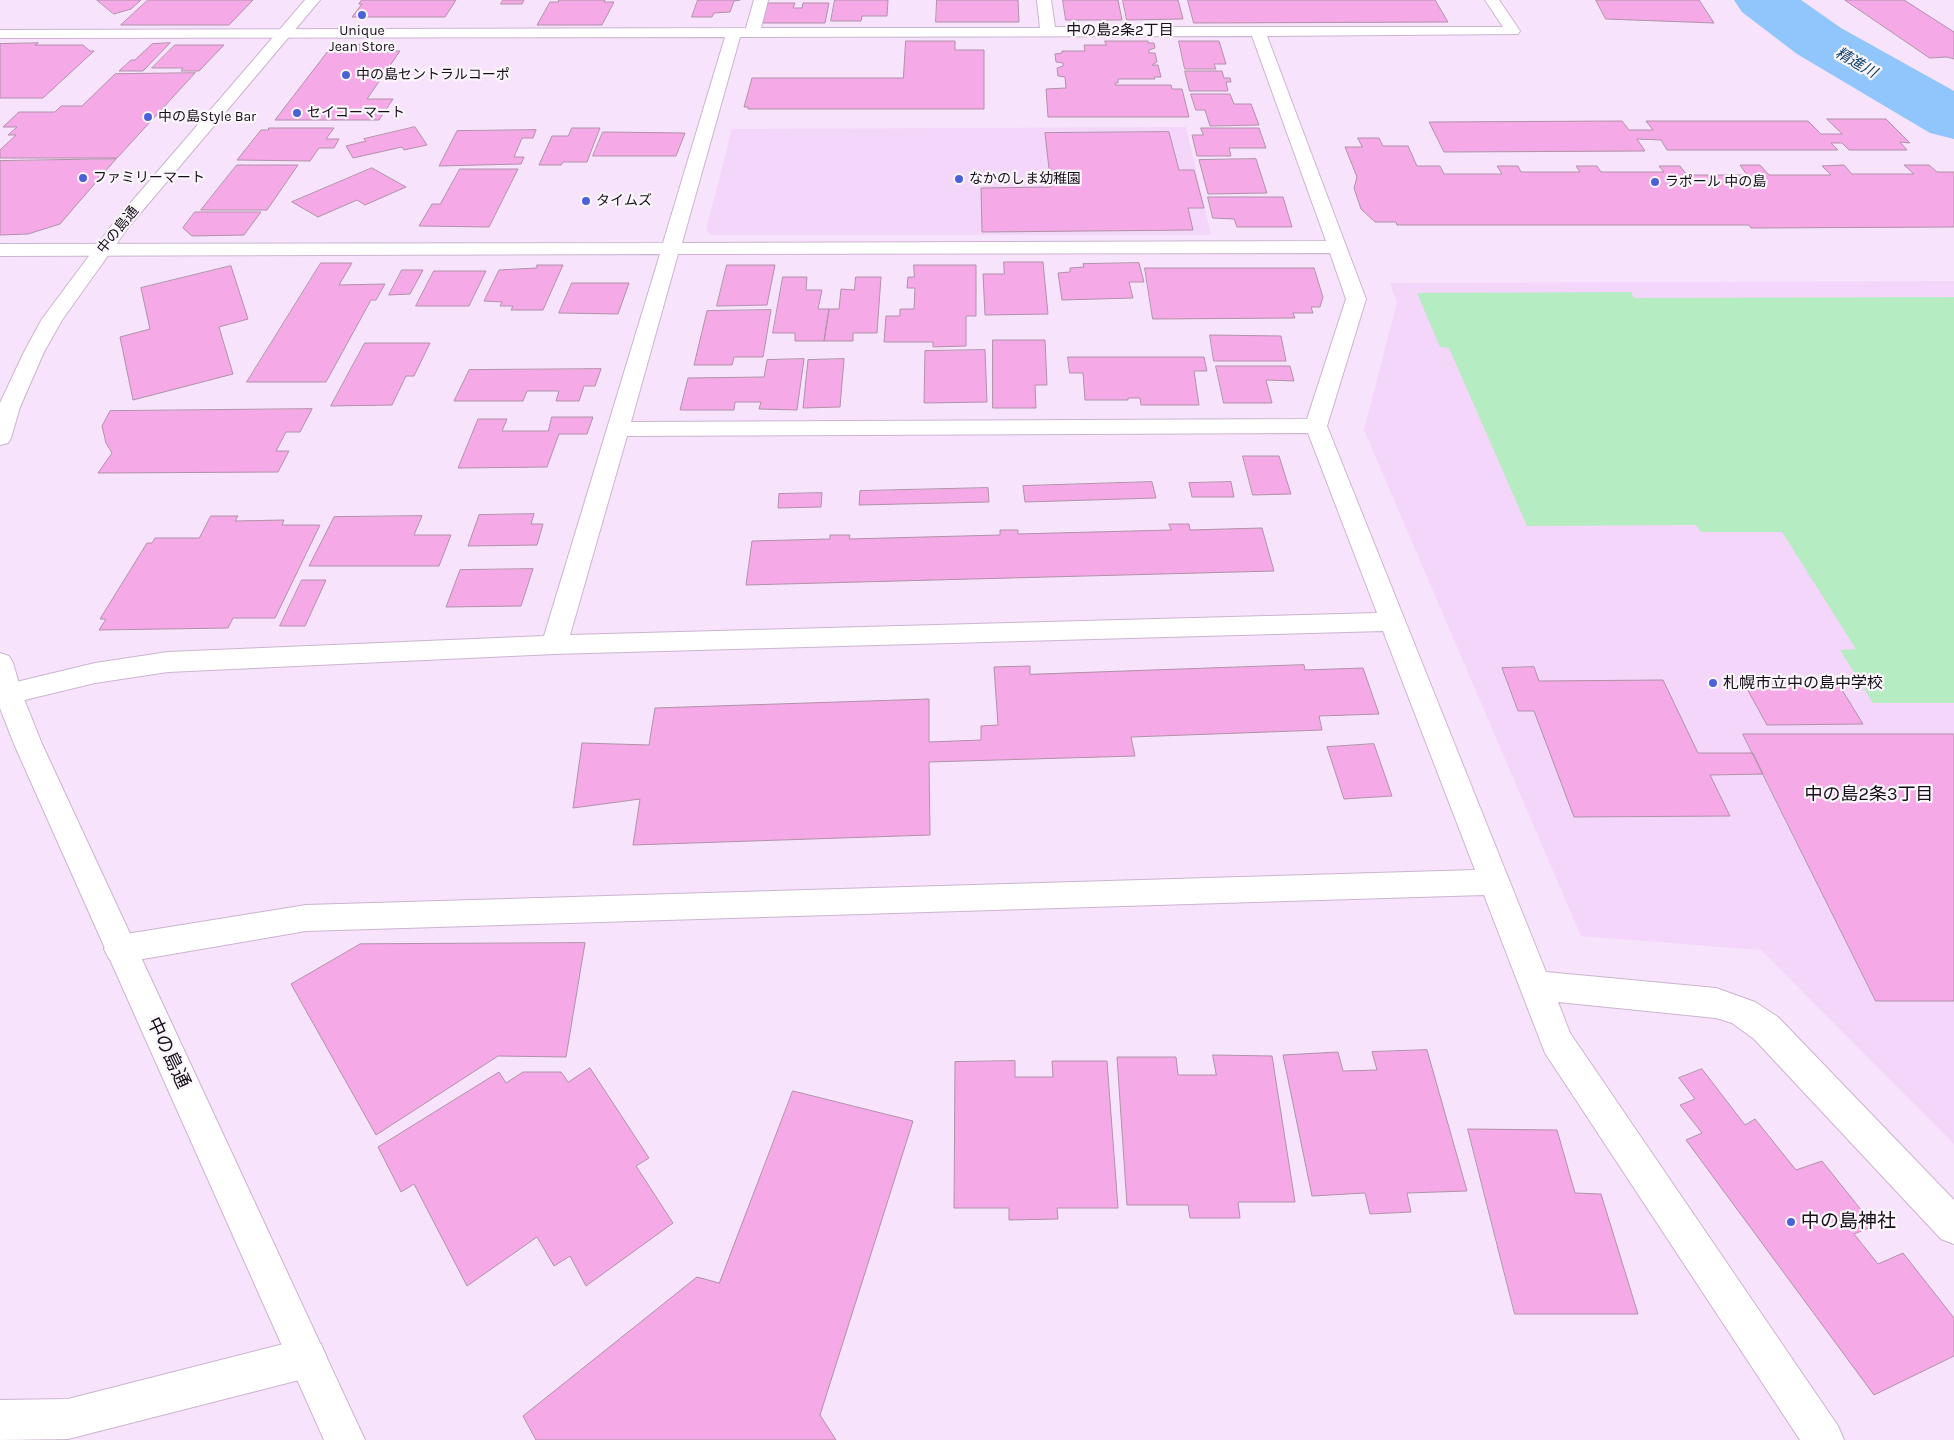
<!DOCTYPE html>
<meta charset="utf-8">
<style>
body{margin:0}
canvas{display:block;background:#f7e3fb}
</style>
<canvas width="1954" height="1440"></canvas>
<script>
const c = document.querySelector('canvas').getContext('2d');
c.lineJoin = 'round';
function paint(path, color) { c.fillStyle = color; c.fill(path, 'evenodd'); }
function trace(path, color, width, dash) { c.strokeStyle = color; c.lineWidth = width; c.lineCap = dash ? 'butt' : 'round'; c.setLineDash(dash || []); c.stroke(path); }
function label(font, color, halo, rows, align = 'center') {
  c.font = font + ' Karla,"Noto Sans JP",sans-serif'; c.lineWidth = 4.5; c.setLineDash([]); c.textBaseline = 'middle'; c.strokeStyle = halo; c.fillStyle = color; for (const [text, x, y, turn = 0] of rows) {
    c.save(); c.translate(x, y); c.rotate((+turn || 0) * Math.PI / 180); c.textAlign = isNaN(turn) ? turn : align; if (halo) c.strokeText(text, 0, 0); c.fillText(text, 0, 0); c.restore();
  }
}
paint(new Path2D(`
 M1186 127 1211 235H711L706 230 732 129Z
 M1954 281V1144L1761 950 1581 936 1364 430 1397 302 1390 283Z`), '#f4d6fb');
paint(new Path2D(`
 M1631 292 1634 298 1954 297V703H1873L1840 650 1856 649 1782 532H1701L1696 525 1527 526 1449 348 1440 347 1417 293Z`), '#b5ecc1');
paint(new Path2D(`
 M1734 0H1801L1841 28 1954 91V139L1930 133 1797 54 1742 12Z`), '#90c6fb');
const building = new Path2D(`
 M97 0H141L131 9 114 14Z
 M148 0H253L229 25H121Z
 M362 0H456L445 17H352L362 4H359Z
 M503 0H524L522 4H501Z
 M559 0H605L604 2H614L602 25H537L550 2H558Z
 M698 0H740L734 1 730 12 714 13 712 17H692Z
 M835 0H888L887 16H862L861 21H831Z
 M937 0H1018L1019 22H936Z
 M1063 0H1118L1122 20H1066Z
 M1123 0H1178L1183 19 1127 20Z
 M1188 0H1435L1448 22 1194 23Z
 M1596 0H1699L1714 23 1606 19Z
 M1845 0H1904L1954 32V59L1947 57 1930 58Z
 M768 3H795L793 8H802L803 3H829L825 23H763Z
 M906 41H955V50H984V109H748V107H744L752 78H903Z
 M1105 41H1148V43H1154L1155 48 1149 50V53H1155L1157 62 1152 65H1158L1161 77H1154L1155 79H1118V83H1115V85H1171L1172 89H1182L1189 117H1048L1046 89 1066 88 1065 77 1058 76 1057 68 1063 66V63L1056 62 1055 54 1062 53V51H1085L1084 45H1106Z
 M1179 41H1219L1226 64H1214L1216 69H1185Z
 M38 43 35 45H83L90 51H94L43 98H0V44Z
 M170 43 143 71H119L131 60H135L152 44Z
 M387 44 382 51H400L367 99H393L379 120H275L328 51H338L344 45Z
 M175 45H224L199 71H181L183 68H152Z
 M1185 71H1222L1224 78H1230L1231 82H1226L1228 91H1190Z
 M195 73 117 158H0V150L16 135H8L17 127H3L19 112H55L61 106H82L115 74Z
 M1191 94H1230L1234 104H1251L1259 125 1210 126 1205 110H1196Z
 M1827 119H1886L1910 143 1900 142 1907 150H1849L1842 143H1831L1838 150H1667L1661 140 1637 139 1645 151 1444 152 1429 122 1622 121 1629 130H1653L1646 121H1808L1821 134H1842Z
 M415 127 427 145 404 150 402 147 353 158 346 146 366 141 364 139Z
 M269 128H334L326 139H339L334 148H319L310 161 237 160 261 130H268Z
 M572 128H600L587 162H563L561 165H539L552 136H568Z
 M1201 128H1259L1266 148H1229L1231 156H1197L1192 135H1203Z
 M536 130 533 138H522L514 157H524L521 164 439 166 457 131Z
 M603 132 685 133 676 156H593Z
 M1169 132 1179 170H1194L1204 208H1188L1193 230 982 232 981 188 1051 187 1045 133Z
 M1358 138H1379L1383 146H1408L1417 166H1440L1444 174H1502L1497 166H1518L1521 172H1580L1576 166H1597L1601 172H1664L1659 166H1680L1687 175H1747L1740 165H1760L1769 175H1831L1822 166 1844 165 1852 174H1914L1904 165H1929L1937 172H1954V227L1751 228 1749 225H1397L1396 222H1375L1361 209 1354 188 1357 177 1345 147H1362Z
 M116 159 60 224 28 234 0 235V161Z
 M1256 159 1267 193 1208 194 1199 160Z
 M237 165H298L267 210H201Z
 M372 168 406 187 365 205 357 200 318 217 292 202Z
 M460 169H518L489 227 419 226 432 204H440Z
 M1208 197H1283L1292 227H1237L1234 219 1213 218Z
 M195 212H261L244 235 192 236 183 228Z
 M1004 262H1043L1048 314 985 315 983 274H1004Z
 M321 263H352L339 285 385 284 376 300H371L326 382H247Z
 M1139 263 1144 282H1129L1133 298 1062 300 1058 273 1070 272V268L1084 267 1083 264Z
 M537 265H563L543 310H511L513 306H500L502 302 484 301 499 270 537 268Z
 M727 265H775L767 305 717 306Z
 M914 265H976V316H966V346L933 347V342H884L886 316H900V309H914L915 288H907L908 277H914Z
 M231 266 248 319 219 327 233 374 133 400 120 337 150 329 141 288Z
 M1145 268H1314L1323 297 1320 307H1311L1313 313H1293L1295 318 1153 319Z
 M402 270H423L410 294 389 295Z
 M434 271H486L469 306H416Z
 M783 277H807L806 290H822L818 309H829L824 341H795V333H773Z
 M856 277H881L877 333H853V341H824L829 309H839L841 289 854 290Z
 M572 283H629L618 314 559 313Z
 M771 310 763 357H734L732 365H694L707 311Z
 M1210 335 1281 336 1286 361H1214Z
 M993 340H1045L1047 385H1035L1036 408H993Z
 M365 343H430L414 376H406L392 405 331 406Z
 M985 350 987 402 924 403 925 351Z
 M1068 357H1204L1207 371H1194L1199 405H1141L1140 398H1128V400H1085L1083 373H1070Z
 M804 359 797 410 759 409 761 402H735L734 410H680L688 378 764 377 767 360Z
 M844 359 840 407 803 408 808 360Z
 M1216 366H1290L1294 381 1266 380 1272 403H1224Z
 M601 369 595 386H584L579 401H556L559 391H527L523 401H454L469 370Z
 M312 409 300 432H286L276 451H289L278 472 98 473 112 453 106 443 102 426 110 411Z
 M552 417H593L587 434H559L547 467 458 468 478 419H507L502 431H548Z
 M1243 456H1279L1291 494 1253 495Z
 M1152 482 1156 498 1025 502 1023 486Z
 M1231 482 1234 497H1192L1189 483Z
 M988 488 989 502 859 505 860 491Z
 M822 493 821 507 778 508 779 494Z
 M534 514 531 524H543L537 545 468 546 479 515Z
 M211 516H238L235 521 284 520 282 525H320L275 618H233L228 628 99 630 106 619H100L147 543H152L155 538H199Z
 M422 516 414 535H451L439 566H309L334 517Z
 M1169 524H1189L1190 530 1262 528 1274 571 746 585 752 541 830 539V535H850L849 539 1000 535V530H1018V534L1171 530Z
 M533 569 521 606 446 607 460 570Z
 M302 580H326L305 626H280Z
 M1304 665 1305 670 1363 668 1379 714 1319 716 1322 730 1131 737 1135 756 929 762 930 835 633 845 640 799 573 808 582 743 649 745 655 708 929 699V742L981 740V726L998 725 994 667 1030 666V674Z
 M1534 667 1539 681 1663 680 1698 753H1753L1763 774 1710 775 1730 816 1574 817 1534 711H1518L1502 668Z
 M1839 685 1863 724 1767 725 1746 687Z
 M1743 734H1954V1001H1876Z
 M1374 744 1392 796 1344 799 1327 747Z
 M585 943 566 1057 498 1056 376 1135 291 984 360 944Z
 M1427 1050 1467 1191 1407 1193 1411 1212 1370 1214 1365 1193 1312 1196 1283 1055 1338 1052 1343 1071 1377 1070 1372 1052Z
 M1213 1055 1272 1056 1295 1202H1238L1240 1218H1190L1188 1205H1127L1117 1057H1176L1178 1075H1216Z
 M1015 1061V1077H1053L1052 1061H1107L1118 1208H1057L1058 1219 1009 1220V1208H954L955 1062Z
 M590 1068 649 1158 636 1166 673 1223 586 1286 570 1256 554 1266 537 1237 467 1286 414 1184 401 1192 378 1147 499 1072 506 1083 523 1072H561L568 1082Z
 M1702 1069 1745 1125 1755 1119 1796 1170 1822 1161 1874 1226 1854 1234 1878 1264 1903 1253 1954 1318V1356L1874 1395 1686 1140 1702 1133 1680 1105 1695 1099 1679 1078Z
 M793 1091 913 1121 820 1415 836 1440H536L523 1416 697 1277 719 1283Z
 M1468 1129 1557 1130 1575 1193 1601 1194 1638 1314H1515Z`);
paint(building, '#f5a9e6');
trace(building, '#b092a9', 1);
const minor = new Path2D(`
 M754 0H768L761 28H1040L1037 0H1051L1055 27H1503L1485 0H1499L1520 31 1518 34 1267 36 1366 299 1327 426 1546 972 1716 988 1755 1002 1778 1017 1954 1200V1244L1941 1239 1754 1039 1732 1023 1716 1018 1558 1002 1570 1033 1838 1426 1844 1440H1800L1545 1053 1484 895 306 931 120 963 109 959 104 949 109 939 120 935 306 905 1475 870 1383 631 554 654 168 672 95 683 8 704 0 702V686L8 684 95 663 168 652 544 636 660 254 0 256V244L663 243 725 37 0 38V30L746 28ZM1252 36 1326 241 682 243 740 37ZM1330 253 1346 299 1307 419 631 422 678 254ZM1308 433 1377 613 570 635 627 436Z
 M307 1338 321 1344 327 1358 321 1372 307 1378 68 1439 0 1440V1400L68 1399Z`);
const tertiary = new Path2D(`
 M305 0H320L127 229 62 320 44 352 20 407 11 438 8 443 0 445V403L24 352 42 319 115 221Z
 M0 653 9 656 13 663 22 694 42 744 365 1440H324L14 744 0 708Z`);
trace(minor, '#ccb4d1', 2);
trace(tertiary, '#ccb4d1', 2);
paint(minor, '#fff');
paint(tertiary, '#fff');
for (const [x, y, r, color] of [
 [362,15,5,"#4963d7"],
 [346,75,5,"#4963d7"],
 [297,113,5,"#4963d7"],
 [148,117,5,"#4963d7"],
 [83,178,5,"#4963d7"],
 [959,179,5,"#4963d7"],
 [1655,182,5,"#4963d7"],
 [586,201,5,"#4963d7"],
 [1713,683,5,"#4963d7"],
 [1791,1222,5,"#4963d7"]
]) { const dot = new Path2D(); dot.arc(x, y, r, 0, 2 * Math.PI); c.fillStyle = color; c.fill(dot); trace(dot, '#fbf6fc', 2); }
label('14px', '#160e18', '#fbf6fc', [
 ["Unique",362,31,"center"],
 ["Jean Store",362,47,"center"],
 ["中の島セントラルコーポ",356,75],
 ["セイコーマート",307,113],
 ["中の島Style Bar",158,117],
 ["ファミリーマート",93,178],
 ["なかのしま幼稚園",969,179],
 ["ラポール 中の島",1665,182],
 ["タイムズ",596,201]
], 'left');
label('14px', '#160e18', '#fbf6fc', [
 ["中の島通",118,230,-51]
]);
label('15px', '#160e18', '#fbf6fc', [
 ["中の島2条2丁目",1120,31]
]);
label('italic 15px', '#11426d', '#fbf6fc', [
 ["精進川",1856,63,30]
]);
label('16px', '#160e18', '#fbf6fc', [
 ["札幌市立中の島中学校",1723,683]
], 'left');
label('18px', '#160e18', '#fbf6fc', [
 ["中の島2条3丁目",1869,795]
]);
label('19px', '#160e18', '#fbf6fc', [
 ["中の島通",168,1053,65]
]);
label('19px', '#160e18', '#fbf6fc', [
 ["中の島神社",1801,1222]
], 'left');
</script>
